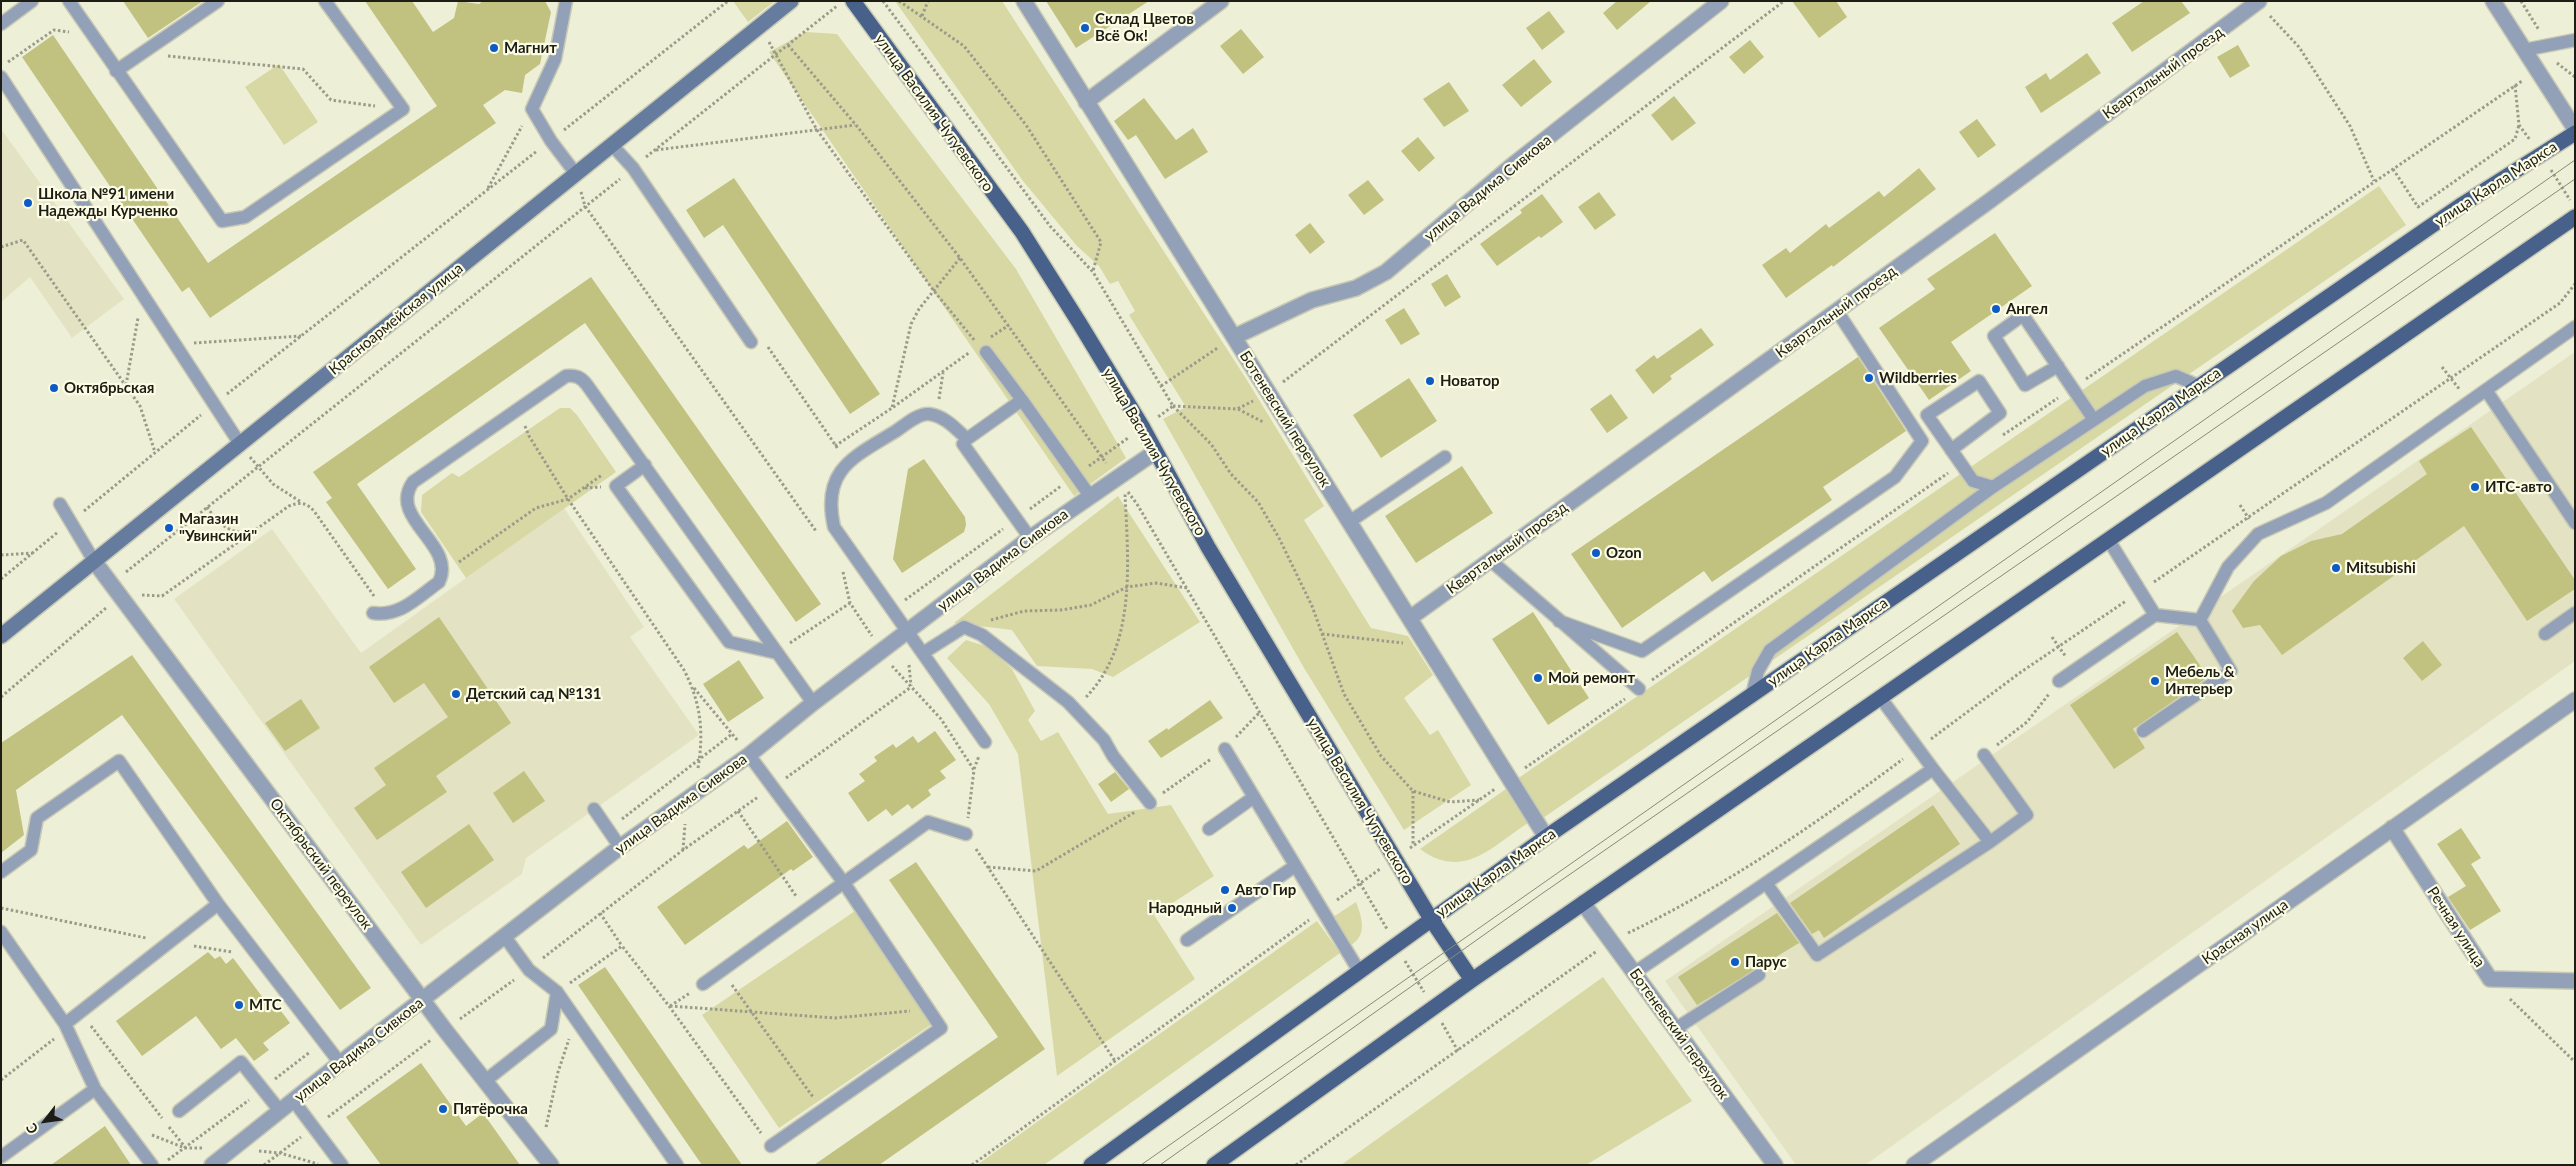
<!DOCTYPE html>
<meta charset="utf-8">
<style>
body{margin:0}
#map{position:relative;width:2576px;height:1166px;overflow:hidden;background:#eeefd7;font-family:Lato,sans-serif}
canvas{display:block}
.frame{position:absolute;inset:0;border:2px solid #1d1d15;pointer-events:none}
.north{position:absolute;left:20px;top:1096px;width:50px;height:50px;-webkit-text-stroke:4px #fcfce5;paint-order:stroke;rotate:240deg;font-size:14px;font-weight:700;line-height:20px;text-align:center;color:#1d1d15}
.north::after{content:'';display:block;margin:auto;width:18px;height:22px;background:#1d1d15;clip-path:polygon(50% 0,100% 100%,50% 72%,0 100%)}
</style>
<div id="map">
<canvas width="2576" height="1166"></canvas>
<div class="frame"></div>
<div class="north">С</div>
</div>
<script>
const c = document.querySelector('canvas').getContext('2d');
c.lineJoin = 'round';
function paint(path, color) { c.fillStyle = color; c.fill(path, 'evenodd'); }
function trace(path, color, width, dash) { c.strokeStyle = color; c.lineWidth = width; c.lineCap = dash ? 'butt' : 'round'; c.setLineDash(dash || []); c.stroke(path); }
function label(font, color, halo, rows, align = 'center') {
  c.font = font + ' Lato,sans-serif'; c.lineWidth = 4.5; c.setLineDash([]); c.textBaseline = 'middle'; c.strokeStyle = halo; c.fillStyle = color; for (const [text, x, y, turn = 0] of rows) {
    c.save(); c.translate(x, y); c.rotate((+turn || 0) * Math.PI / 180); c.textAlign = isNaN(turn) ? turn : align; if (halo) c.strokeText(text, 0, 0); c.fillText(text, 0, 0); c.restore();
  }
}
paint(new Path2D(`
 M1 129 124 299 72 338 30 277 1 302Z
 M2575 352V661L1865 1165H1796L1665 981Z
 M564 508 644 627 630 637 699 735 526 858 522 874 421 945 174 599 272 529 361 653Z`), '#e3e3c4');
paint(new Path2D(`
 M733 1H775L748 22Z
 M895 1H1002L1245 377 1324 506 1304 520 1371 628 1408 636 1433 675 1404 698 1430 735 1438 730 1471 785 1404 830 1304 668 1163 419 1186 407 1129 315 1135 311 1118 281 1110 284 1099 266 1077 246 1023 181Z
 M806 32 837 34 1016 269 1126 458 1074 496 769 52Z
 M279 64 318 122 284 145 245 87Z
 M2379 186 2406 225 1543 818 1517 779Z
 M560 408H570L577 415 616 472 466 578 421 512 422 495 452 473 459 477Z
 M1118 496 1200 622 1113 677 1092 669 1037 666 1012 630 954 623Z
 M966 640 988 647 1012 669 1035 711 1028 720 1041 741 1058 732 1108 814 1171 805 1214 876 1154 915 1195 979 1057 1076 1018 754 989 704 947 658Z
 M1506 789 1528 823C1491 847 1463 881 1420 849Z
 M1356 902C1362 918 1368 935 1350 946L1333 917Z
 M855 911 932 1024 779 1128 702 1015Z
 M1317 921 1340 953 1044 1165H977Z
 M1603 977 1692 1101 1586 1165H1341Z`), '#d8d8a5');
paint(new Path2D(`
 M123 1H203L148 38Z
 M365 1H412L433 32 454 18 458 1 479 4 483 1H545L551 12 540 64 525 75 522 93 505 90 483 105 496 123 210 318 189 287 182 292 22 57 53 35 208 263 437 106Z
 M1046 1H1149L1076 48Z
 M1617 1H1651L1617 30 1603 13Z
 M1792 1H1836L1847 17 1819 38Z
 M2144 1H2181L2190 13 2132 52 2112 23Z
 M1549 11 1565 32 1542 50 1526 28Z
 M1241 29 1264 57 1243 74 1220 46Z
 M1750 40 1764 57 1744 74 1729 57Z
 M2238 45 2250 66 2230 78 2217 57Z
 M2087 53 2101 73 2041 113 2025 87 2046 73 2050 80Z
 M1534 59 1552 82 1521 107 1502 85Z
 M1449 82 1469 111 1444 127 1423 99Z
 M1674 96 1696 123 1672 141 1651 115Z
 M1144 98 1176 140 1193 128 1208 152 1165 179 1136 135 1128 140 1114 121Z
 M1977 119 1996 145 1978 158 1959 132Z
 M1418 137 1435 158 1419 172 1401 151Z
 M1919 168 1936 189 1833 267 1832 265 1786 298 1762 265 1786 248 1790 253 1826 224 1829 228 1879 191 1884 197Z
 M734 178 880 394 850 414 723 225 704 238 686 210Z
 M1368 180 1384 200 1364 215 1348 195Z
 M1599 192 1616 215 1595 230 1578 207Z
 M1542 194 1563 222 1541 238 1539 236 1497 266 1480 244 1522 213 1520 210Z
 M1310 223 1325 242 1310 254 1295 235Z
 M1995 233 2032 286 1951 342 1971 371 1929 400 1879 328 1935 289 1927 279Z
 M1447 274 1461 297 1445 307 1431 284Z
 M591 277 821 604 796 622 585 323 357 484 416 569 388 589 326 502 332 498 313 472Z
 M1404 308 1420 334 1401 345 1385 320Z
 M1701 328 1714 345 1670 376 1672 379 1653 394 1635 370 1654 355 1657 359Z
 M1858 357 1906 431 1823 487 1832 500 1712 582 1704 571 1622 628 1571 554Z
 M1409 378 1437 421 1381 458 1353 415Z
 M1611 394 1628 418 1607 433 1590 409Z
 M2471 427 2575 580V589L2527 621 2464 526 2282 655 2260 625 2243 628 2232 611 2254 581 2281 556 2311 541 2342 534 2427 474 2419 461Z
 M924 459 965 517 966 525 964 532 902 573 893 559 908 469Z
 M1462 466 1493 513 1416 563 1385 516Z
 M1533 612 1589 698 1548 725 1492 639Z
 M439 617 511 723 436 776 447 792 377 840 354 808 386 785 374 768 448 717 424 683 394 703 369 667Z
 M2177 632 2208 677 2133 729 2145 748 2114 769 2070 705Z
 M2423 641 2442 665 2422 681 2403 658Z
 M132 655 371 988 340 1010 122 715 16 790 24 835 1 853V743Z
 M739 660 764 698 728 722 703 684Z
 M301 699 320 728 285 751 265 723Z
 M1210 700 1223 718 1161 758 1148 741 1167 728 1168 730Z
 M935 731 956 760 940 771 946 778 928 790 931 795 912 809 908 804 892 816 886 809 868 822 848 793 865 781 859 774 877 761 874 757 893 744 896 748 913 736 918 743Z
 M524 771 545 801 513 823 493 793Z
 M1115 772 1129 789 1111 802 1098 784Z
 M1933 805 1960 844 1824 938 1819 930 1812 934 1790 903Z
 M787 821 813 857 793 871 791 869 685 945 657 907 744 845 748 849Z
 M469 824 494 860 426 908 401 872Z
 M2461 828 2481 858 2471 864 2501 911 2470 930 2448 897 2466 886 2437 844Z
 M916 862 1045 1049 879 1165H814L998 1037 889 880Z
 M1777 913 1799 943 1697 1005 1678 977Z
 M208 952 215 959 220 956 226 964 233 958 270 1007 275 1003 290 1023 263 1043 269 1050 254 1061 236 1038 221 1049 196 1016 142 1056 116 1021Z
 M605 967 742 1165H702L578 985Z
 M421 1063 466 1126 483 1113 520 1165H381L346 1117Z
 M105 1126 131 1165H51Z`), '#c1c180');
const lane = new Path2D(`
 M69 1 222 221 245 217 403 109 325 1
 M566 1 555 59 532 109 551 141 576 174
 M1 24 32 1
 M2524 50 2575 40
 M116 71 218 1
 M1 77 240 444
 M612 145 633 168 751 342
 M986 352 1022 400
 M2058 366 2025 385 1994 336 2023 315 2094 420
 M2486 390 2575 523
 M967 439 1022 400 1090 496
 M1951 450 2000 413 1979 381 1927 415 1973 481 1993 487 2145 386 2176 376 2199 386
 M645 465 616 486 729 642 777 653
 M60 504 94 561
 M1349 522 1445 457
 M2108 539 2155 615 2200 620 2228 567 2258 534 2326 503 2575 327
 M1490 560 1639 689
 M373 613C400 617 418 597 439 582 457 544 387 519 413 482L566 376C576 375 581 377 587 385L813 703
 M1559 621 1642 651 1895 477 1922 441 1837 311
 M2545 634 2575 613
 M923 653 964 627 982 635 1068 702 1104 740 1113 756 1150 803
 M2059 681 2155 615
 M1752 695 1758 671 1770 650 1993 487
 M1880 697 1933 769
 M2143 731 2231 671 2200 620
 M985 742 834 527C821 469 854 457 896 431 905 425 918 413 929 414 945 416 956 429 967 439L963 444 1030 538
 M1225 749 1359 971
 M749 755 844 883 941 1028 771 1146
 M1984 755 2027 815 1990 842
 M594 809 620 847
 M1209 829 1254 797
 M1 872 31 850 37 818 119 761 218 904 340 1063
 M1 932 65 1024 95 1089 152 1165
 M505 937 529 970 557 992 677 1165
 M1187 940 1295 866
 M1634 973 1933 769 1990 842 1817 955 1766 883
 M703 984 928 822 966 834
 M65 1024 218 904
 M1675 1029 1759 975
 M485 1081 551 1029 557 992
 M293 1100 342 1165
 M179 1111 241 1062 280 1111
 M1 1157 95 1089`);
const street = new Path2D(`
 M1024 1 1546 837
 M2493 1 2575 129
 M1086 102 1221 1
 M1234 337 1312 300 1356 288 1386 272 1514 164 1721 1
 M94 561 445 1030 551 1165
 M1410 618 1988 202 2259 1
 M2392 828 2490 979 2575 981
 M1583 903 1775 1165
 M212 1165 340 1063 620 847 749 755 813 703 1030 538 1155 452
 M1914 1165 2575 700`);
const secondary = new Path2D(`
 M1 636 791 1`);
const primary = new Path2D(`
 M853 1 1022 232 1080 324 1143 428 1208 547 1431 919 1472 980
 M1091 1165 1546 837 2463 204 2575 133
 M1214 1165 1472 980 2575 217`);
trace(lane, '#c8c9b4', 15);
trace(street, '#c8c9b4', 18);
trace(secondary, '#c8c9b4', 18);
trace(primary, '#c8c9b4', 18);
trace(new Path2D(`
 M883 1 1050 226 1093 272 1173 406 1158 417
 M899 1 964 46 1026 125 1101 242 1093 271
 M2521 1 2539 30
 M922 16 928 1
 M2270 16 2299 47 2350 126 2374 181
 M769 42 817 130 934 291 975 341
 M788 45 856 125 960 258 1106 463
 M168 56 303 69 331 100 375 106
 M8 62 54 30 69 32
 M2557 63 2575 77
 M2515 85 2519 125 2530 140
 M564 130 728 1
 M656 150 855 125
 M646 157 837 6
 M2393 169 2418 207 2515 139 2519 125
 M2551 170 2570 200
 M488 188 522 126
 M581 192 585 206 816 531
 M1 247 23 240 140 406 155 452
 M960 258 919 309 911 324 892 408 970 352
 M991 337 1009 325
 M194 343 301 336
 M768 347 838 449
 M2442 367 2460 390
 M2086 379 2522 81
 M1283 382 1784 1
 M126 385 138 318
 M1161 386 1219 347
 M227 394 537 151
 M939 399 943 373
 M1173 406 1237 409 1253 401
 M1173 406 1211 444 1231 474 1258 502 1279 538 1312 606 1344 694 1381 756 1413 791 1450 802 1479 800
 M1238 409 1263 422
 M525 426 529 436 568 499 684 670C701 703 704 732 698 768
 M2003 435 2058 398
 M835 446 892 408
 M250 457 273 484 301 502
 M1089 466 1128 438
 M585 488 601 487
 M1128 492 1137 504 1387 929
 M2240 505 2249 519
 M207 507C219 524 228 533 249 533
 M1030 509 1061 486
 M84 511 201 415
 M1 555 33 553
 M459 562 536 508 568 499 602 475
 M126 572 620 179
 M843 572 850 603 872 636
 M1 579 58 532
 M2154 582 2560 303 2575 284
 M142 595 162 596 289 506C299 502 306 502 314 511L374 596
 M905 600 1003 529
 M991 620 1024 611 1061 610 1091 605 1127 587 1156 583 1187 588
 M1322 634 1403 643
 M2052 637 2066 657
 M790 643 850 603
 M909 665 911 686
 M892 666 941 719 974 770 968 818
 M1652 680 1948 473
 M694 688 738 741
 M1 697 106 608
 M1086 697C1137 645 1128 561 1125 494
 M1236 737 1259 713
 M1931 739 2021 672 2126 601
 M1997 745 2027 722 2049 694
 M1525 768 1625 699
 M974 769 979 756
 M786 778 911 687
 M1413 791V845
 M1163 793 1211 759
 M738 811 796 896
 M622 819 732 734
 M1410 848 1495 789
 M976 849 1115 1061
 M683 850 685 824
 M988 867 1036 871 1135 812
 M1337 900 1380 869
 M1 908 146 938
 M600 913 622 946
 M1628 933C1726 886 1817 823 1903 759
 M194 946 232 952
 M543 958 683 850 758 797
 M1405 961 1424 992
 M570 983 622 946 669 1006 761 1133
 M732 985 813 1097
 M2510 999 2575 1062
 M670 1006 835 1018 910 1011
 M670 1006 690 993
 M460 1019 514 980
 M1442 1023 1458 1051
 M91 1026 162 1118
 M275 1079 310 1052
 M1 1080 54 1039
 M328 1117 431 1040
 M169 1127 185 1147
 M546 1127 558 1072 569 1039
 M152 1135 185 1148H203
 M259 1151 280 1153 318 1164
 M168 1160 249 1100
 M264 1165 301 1137
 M972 1165 1309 920
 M1296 1165 1597 951`), '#9a9b89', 3, [2.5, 2.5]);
trace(lane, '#92a1b8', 12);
trace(street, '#92a1b8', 15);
trace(secondary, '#667c9e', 15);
trace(primary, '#47618a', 15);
trace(new Path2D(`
 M1141 1165 2575 160
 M1160 1165 1540 895 2575 179`), '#898979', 1);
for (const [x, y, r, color] of [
 [1085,28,5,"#0d5bc5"],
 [494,48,5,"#0d5bc5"],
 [28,203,5,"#0d5bc5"],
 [1996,309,5,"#0d5bc5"],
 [1869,378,5,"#0d5bc5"],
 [1430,381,5,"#0d5bc5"],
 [54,388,5,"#0d5bc5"],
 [2475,487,5,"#0d5bc5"],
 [169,528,5,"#0d5bc5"],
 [1596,553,5,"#0d5bc5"],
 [2336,568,5,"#0d5bc5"],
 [1538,678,5,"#0d5bc5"],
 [2155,681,5,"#0d5bc5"],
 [456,694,5,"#0d5bc5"],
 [1225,890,5,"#0d5bc5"],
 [1232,908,5,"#0d5bc5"],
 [1735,962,5,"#0d5bc5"],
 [239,1005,5,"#0d5bc5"],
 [443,1109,5,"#0d5bc5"]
]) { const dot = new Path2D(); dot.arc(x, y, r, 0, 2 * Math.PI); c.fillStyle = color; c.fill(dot); trace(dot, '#fcfce5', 2); }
label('bold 15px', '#1d1d15', '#fcfce5', [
 ["Склад Цветов",1095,19],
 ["Всё Ок!",1095,36],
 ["Магнит",504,48],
 ["Школа №91 имени",38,194],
 ["Надежды Курченко",38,211],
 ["Ангел",2006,309],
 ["Wildberries",1879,378],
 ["Новатор",1440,381],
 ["Октябрьская",64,388],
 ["ИТС-авто",2485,487],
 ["Магазин",179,519],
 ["\"Увинский\"",179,536],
 ["Ozon",1606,553],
 ["Mitsubishi",2346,568],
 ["Мебель &",2165,672],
 ["Интерьер",2165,689],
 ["Мой ремонт",1548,678],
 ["Детский сад №131",466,694],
 ["Авто Гир",1235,890],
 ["Народный",1222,908,"right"],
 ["Парус",1745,962],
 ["МТС",249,1005],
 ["Пятёрочка",453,1109]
], 'left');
label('15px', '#1d1d15', '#fcfce5', [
 ["Квартальный проезд",2163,73,-36],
 ["улица Василия Чугуевского",934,113,54],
 ["улица Карла Маркса",2496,184,-33],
 ["улица Вадима Сивкова",1488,188,-39],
 ["Квартальный проезд",1836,312,-36],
 ["Красноармейская улица",396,319,-39],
 ["улица Карла Маркса",2161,412,-35],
 ["Ботеневский переулок",1285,419,58],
 ["улица Василия Чугуевского",1154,452,60],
 ["Квартальный проезд",1507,548,-36],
 ["улица Вадима Сивкова",1003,560,-37],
 ["улица Карла Маркса",1828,642,-35],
 ["улица Василия Чугуевского",1360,801,59],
 ["улица Вадима Сивкова",681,804,-36],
 ["Октябрьский переулок",321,864,53],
 ["улица Карла Маркса",1496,873,-35],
 ["Речная улица",2456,927,57],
 ["Красная улица",2245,932,-35],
 ["Ботеневский переулок",1679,1034,54],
 ["улица Вадима Сивкова",359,1050,-38]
]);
</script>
